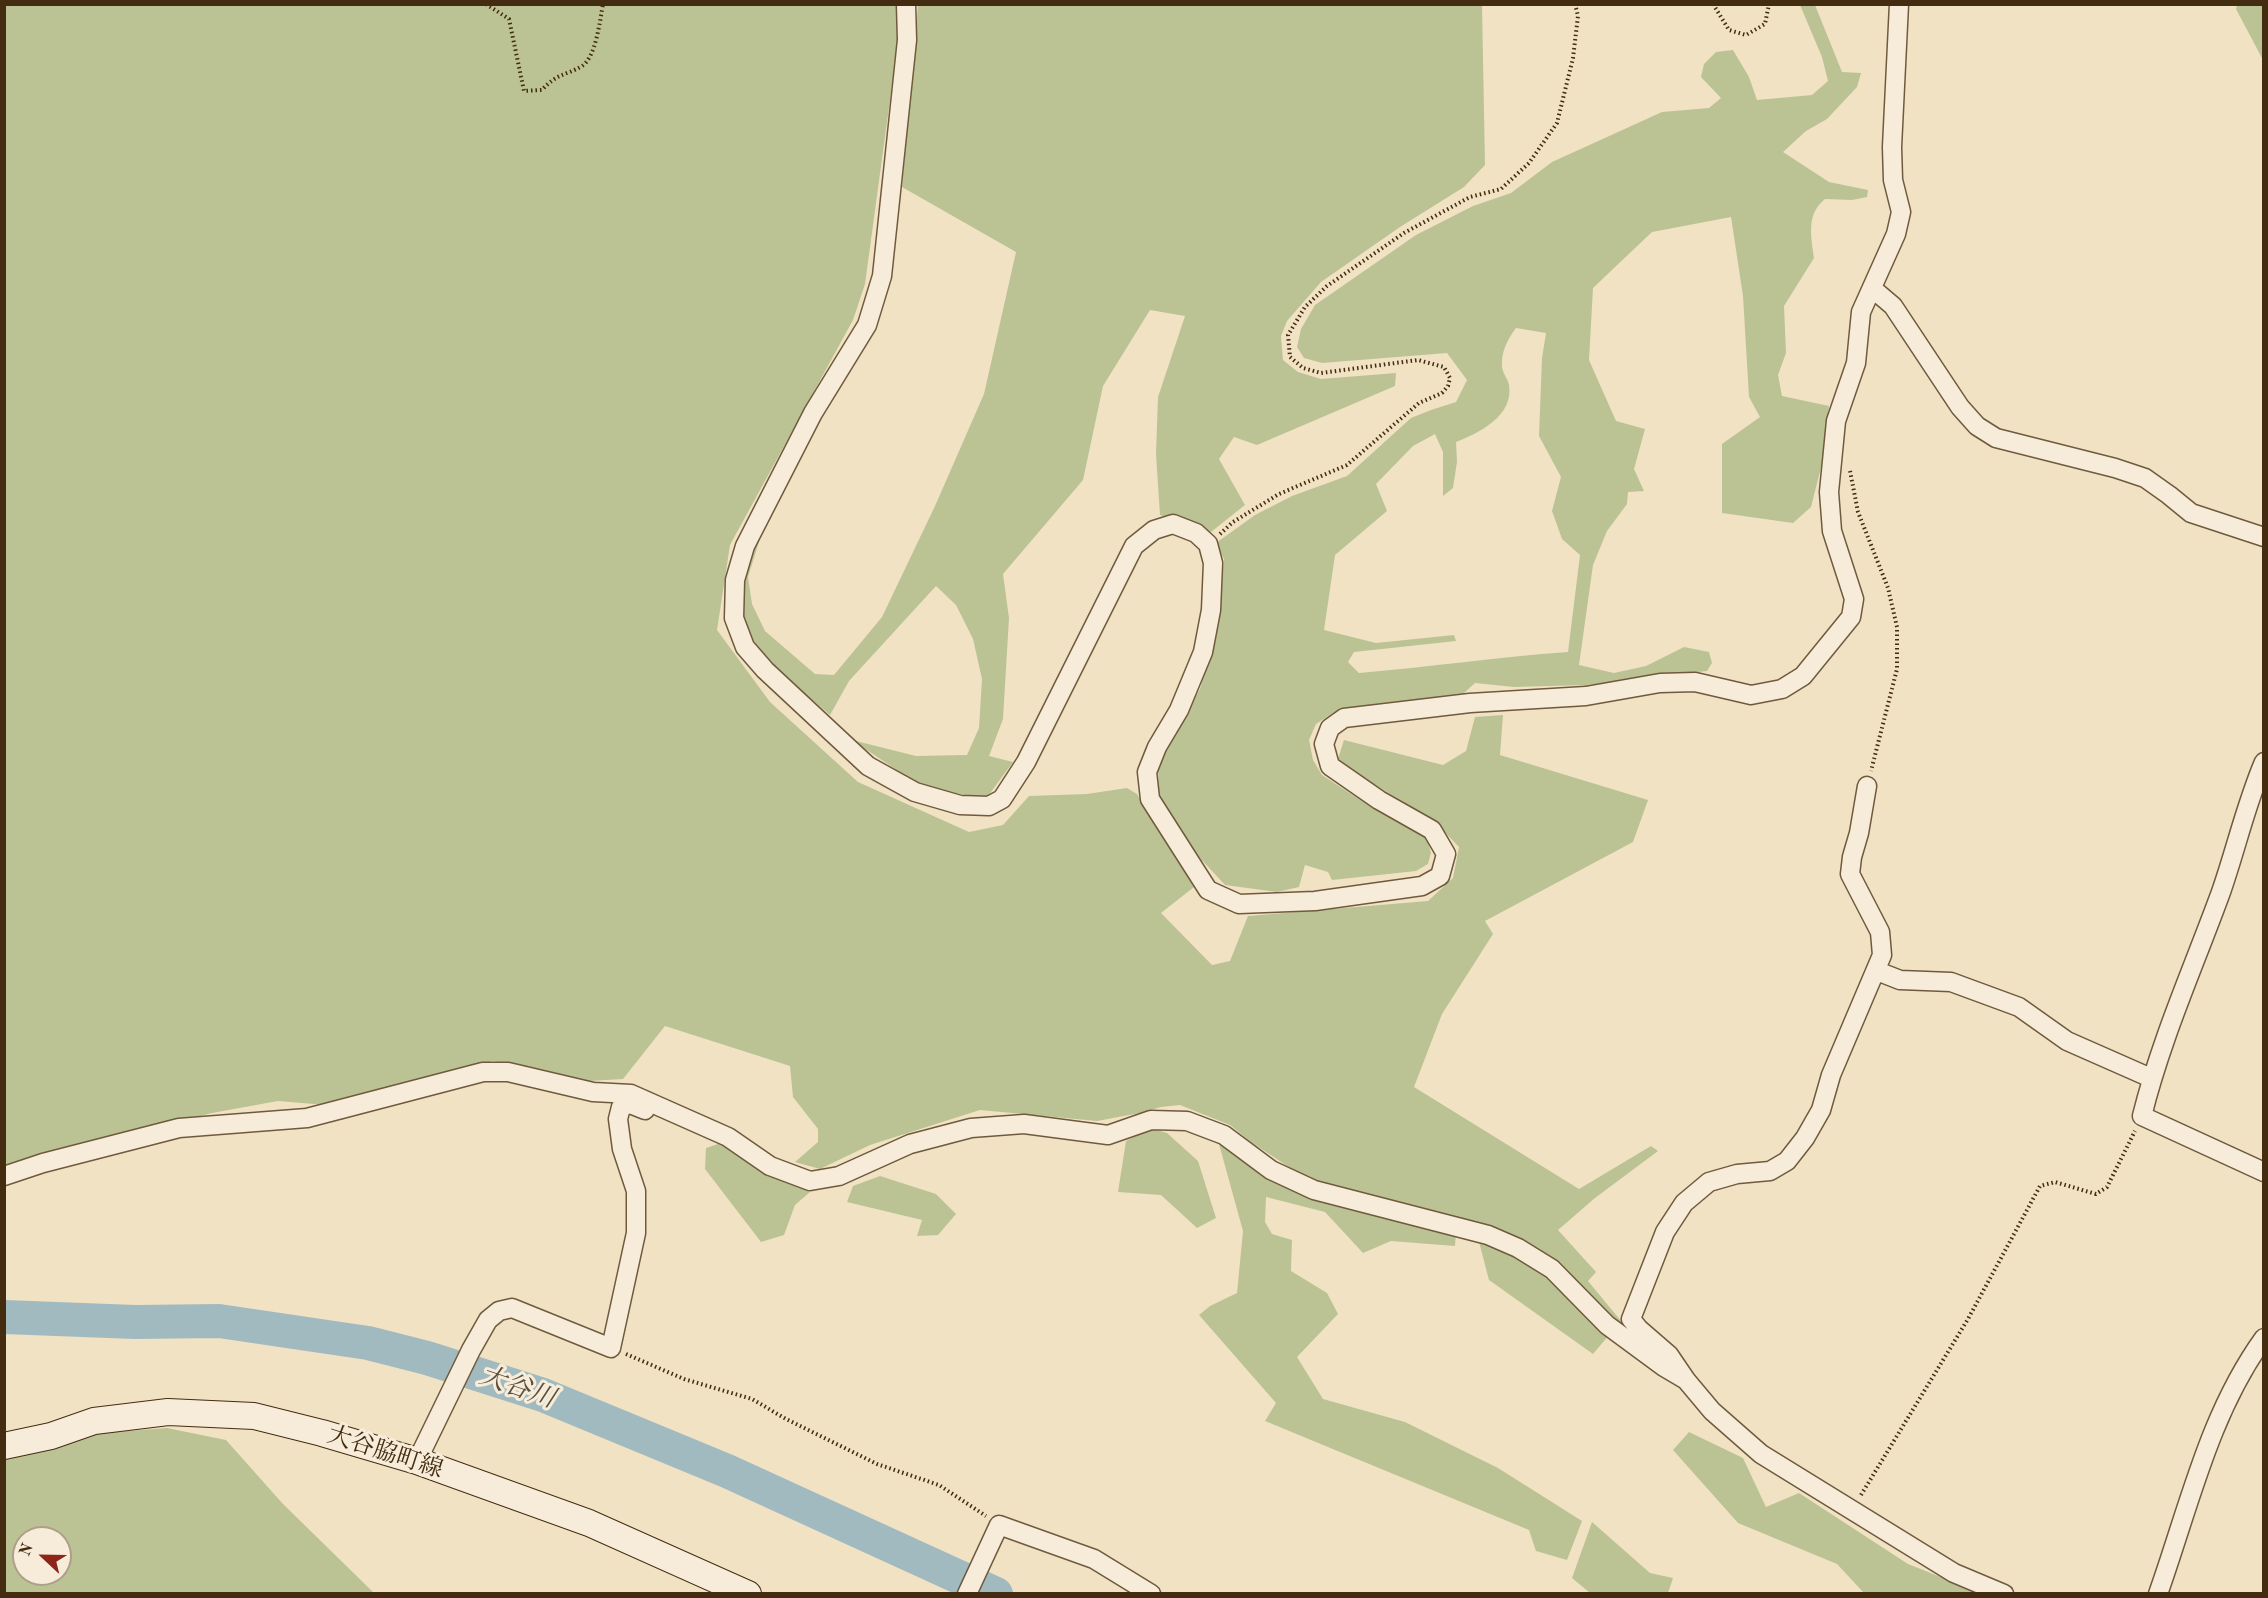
<!DOCTYPE html>
<meta charset="utf-8">
<style>
body{margin:0}
#map{position:relative;width:2268px;height:1598px;overflow:hidden;background:#f1e2c4;font-family:"Old Standard TT",serif}
canvas{display:block}
.frame{position:absolute;inset:0;border:6px solid #442c10;pointer-events:none}
.north{position:absolute;left:12px;top:1526px;width:60px;height:60px;box-sizing:border-box;background:#f6ecd9;border:2px solid #af9f89;border-radius:50%;rotate:292deg;font-size:16px;font-weight:700;line-height:24px;text-align:center;color:#442c10}
.north::after{content:'';display:block;margin:auto;width:21px;height:27px;background:#8f2418;clip-path:polygon(50% 0,100% 100%,50% 72%,0 100%)}
</style>
<div id="map">
<canvas width="2268" height="1598"></canvas>
<div class="frame"></div>
<div class="north">N</div>
</div>
<script>
const c = document.querySelector('canvas').getContext('2d');
c.lineJoin = 'round';
function paint(path, color) { c.fillStyle = color; c.fill(path, 'evenodd'); }
function trace(path, color, width, dash) { c.strokeStyle = color; c.lineWidth = width; c.lineCap = dash ? 'butt' : 'round'; c.setLineDash(dash || []); c.stroke(path); }
function label(font, color, halo, rows, align = 'center') {
  c.font = font + ' "Old Standard TT","Noto Serif JP",serif'; c.lineWidth = 6; c.setLineDash([]); c.textBaseline = 'middle'; c.strokeStyle = halo; c.fillStyle = color; for (const [text, x, y, turn = 0] of rows) {
    c.save(); c.translate(x, y); c.rotate((+turn || 0) * Math.PI / 180); c.textAlign = isNaN(turn) ? turn : align; if (halo) c.strokeText(text, 0, 0); c.fillText(text, 0, 0); c.restore();
  }
}
paint(new Path2D(`
 M5 5H898V41L865 284 853 320 730 545 717 630 770 702 858 782 969 832 1003 825 1029 796 1087 794 1127 788 1137 794 1194 887 1161 913 1212 965 1230 961 1248 916 1428 901 1453 878 1459 847 1432 819 1337 762 1344 740 1443 765 1466 751 1475 717 1503 715 1500 755 1648 800 1633 842 1485 921 1493 934 1442 1014 1414 1087 1579 1189 1651 1146 1658 1151 1595 1198 1558 1230 1596 1272 1588 1281 1621 1321 1593 1354 1489 1280 1474 1223 1304 1177 1251 1142 1230 1125 1180 1105 1161 1107 1140 1113 1097 1121 980 1110 870 1145 820 1169 795 1162 818 1142V1129L793 1097 790 1066 665 1026 623 1079 589 1081 493 1061 326 1105 278 1101 212 1113 5 1165Z
 M918 5H1482L1485 165 1464 187 1400 227 1321 282 1287 321 1281 336 1283 360 1298 372 1321 379 1396 373 1395 386 1257 445 1234 437 1219 459 1245 505 1211 532 1160 515 1156 454 1158 397 1185 316 1150 310 1103 386 1083 480 1003 574 1009 618 1003 719 989 756 1013 762 988 796H971L922 787 852 740 916 756 967 755 979 728 982 679 973 639 956 605 936 586 849 681 830 715C803 691 749 653 742 616 740 609 742 600 743 593 744 570 751 551 762 532L748 577 752 604 765 631 815 674 834 675 882 617 935 506 984 394 1016 252 902 187Z
 M1800 5H1815L1842 72 1861 73 1857 87 1827 119 1806 131 1783 152 1829 182 1868 190 1867 197 1852 200 1825 199C1806 214 1811 236 1814 258L1784 306 1786 353 1778 375 1782 396 1829 406 1825 452 1811 507 1793 523 1722 513V444L1760 417 1749 397 1743 296 1731 217 1652 232 1593 288 1589 360 1616 421 1645 429 1634 469 1644 491 1628 492 1627 504 1607 531 1593 565 1579 665 1614 673 1646 666 1684 647 1709 652 1712 663 1707 671 1587 685 1514 687 1475 683 1463 694 1333 713 1316 724 1309 740 1313 760 1322 775 1374 809 1426 835 1431 853 1428 864 1416 871 1332 880 1328 872 1305 865 1299 887 1277 892 1225 885 1200 858 1159 795 1158 768 1169 741 1200 689 1212 648 1220 606 1224 559 1216 543 1255 515 1292 496 1347 476 1411 418 1431 410 1456 402 1467 380 1447 353 1322 363 1304 358 1297 347 1301 329 1315 305 1416 235 1473 206 1511 193 1552 162 1662 112 1709 108 1721 98 1701 77 1704 64 1716 52 1733 50 1749 77 1757 100 1812 95 1828 81 1822 57ZM1516 328 1546 333 1542 358 1539 436 1561 477 1552 511 1562 539 1580 555 1568 652C1498 657 1429 667 1359 673L1348 662 1354 652 1456 641 1454 635 1376 643 1324 630 1335 555 1387 511 1376 484 1413 446 1435 434 1443 452V496L1453 488 1457 462 1456 442C1479 433 1514 416 1509 385 1508 379 1503 374 1502 367 1501 352 1507 340 1516 328Z
 M2237 5H2263V60L2236 9Z
 M1150 1128 1167 1133 1198 1161 1216 1218 1197 1228 1161 1195 1118 1192 1126 1141Z
 M724 1142 770 1174 810 1192 795 1205 784 1235 761 1242 705 1169 706 1148Z
 M1219 1144 1264 1175 1456 1232 1455 1246 1391 1241 1363 1253 1325 1212 1266 1197 1265 1222 1272 1234 1292 1240 1291 1271 1327 1293 1338 1314 1297 1357 1323 1399 1405 1422 1498 1468 1582 1521 1567 1560 1536 1551 1529 1530 1265 1421 1276 1403 1199 1315 1210 1306 1237 1293 1243 1231Z
 M880 1176 936 1194 956 1214 938 1235 917 1236 922 1220 847 1202 853 1186Z
 M167 1428 226 1440 283 1504 374 1593 5 1594V1451L100 1433ZM24 1538H60V1574H24Z
 M1689 1432 1743 1458 1766 1507 1799 1493 1908 1564 1981 1593H1864L1837 1564 1738 1523 1673 1450Z
 M1592 1522 1650 1573 1673 1578 1668 1593H1590L1572 1578Z`), '#bbc394');
trace(new Path2D(`
 M4 1317 135 1322 219 1321 368 1343 427 1358 543 1395 727 1471 996 1594`), '#a1babf', 34);
const minor = new Path2D(`
 M906 4 907 40 882 276 867 325 813 413 745 546 735 580 734 618 745 647 765 670 868 766 915 792 960 805 989 806 1002 799 1026 762 1134 546 1154 530 1173 524 1196 533 1208 544 1213 563 1211 610 1203 652 1179 710 1157 747 1147 772 1150 799 1208 890 1239 904 1315 901 1422 886 1440 876 1446 854 1432 830 1379 800 1330 766 1324 744 1330 728 1344 718 1470 703 1586 696 1660 683 1695 682 1751 695 1782 689 1803 676 1851 617 1854 599 1832 531 1829 492 1836 421 1856 363 1861 312 1896 234 1901 212 1893 180 1892 147 1899 4
 M1873 289 1893 306 1960 407 1977 426 1996 438 2115 468 2145 478 2169 495 2191 513 2264 537
 M2264 762C2246 804 2236 849 2221 892 2194 966 2161 1039 2142 1116L2264 1172
 M1867 786 1859 833 1852 857 1850 874 1880 932 1882 955 1831 1075 1821 1110 1805 1138 1787 1161 1770 1171 1737 1174 1709 1182 1684 1203 1665 1232 1631 1319 1639 1329 1669 1355 1686 1380 1712 1411 1761 1454 1954 1573 2004 1594
 M1877 971 1900 980 1951 982 2019 1007 2067 1041 2151 1078
 M4 1176 43 1163 179 1128 307 1118 483 1072H508L593 1092 631 1094 728 1137 770 1166 810 1181 839 1176 910 1144 971 1128 1024 1124 1108 1135 1151 1120 1187 1121 1224 1135 1271 1170 1314 1190 1488 1235 1518 1248 1552 1269 1607 1325 1664 1367 1686 1380
 M417 1461 471 1350 488 1320 499 1311 512 1308 611 1348 636 1233V1191L622 1149 618 1119 621 1107 630 1104 645 1110
 M967 1594 999 1525 1094 1559 1151 1594
 M2158 1594C2189 1507 2209 1414 2264 1338`);
const secondary = new Path2D(`
 M4 1446 51 1436 94 1421 168 1412 254 1416 322 1433 417 1461 589 1523 748 1594`);
trace(minor, '#6f5a3d', 21);
trace(secondary, '#442c10', 28);
trace(new Path2D(`
 M486 4 509 19 524 91 542 90C557 73 565 76 582 66 596 57 600 20 603 4
 M1713 4 1729 30 1746 35 1765 24 1769 4
 M1850 471 1858 512 1888 588 1897 627V669L1871 771
 M1220 534 1233 522 1279 494 1347 465 1419 403 1442 393 1448 386 1450 378 1444 367 1418 360 1321 373 1303 368 1290 357 1288 335 1305 307 1327 286 1404 233 1470 197 1501 189 1529 163 1557 123 1573 58 1578 16 1575 4
 M626 1354 684 1379 752 1399 786 1419 877 1464 939 1485 986 1516
 M1861 1495 1968 1319 2040 1186 2055 1182 2096 1194 2107 1187 2135 1131`), '#442c10', 4, [1.5, 3]);
trace(minor, '#f6ecd9', 18);
trace(secondary, '#f6ecd9', 26);
label('24px', '#442c10', '#f6ecd9', [
 ["大谷脇町線",385,1453,18]
]);
label('italic 26px', '#5b503c', '#f6ecd9', [
 ["大谷川",517,1388,19]
]);
</script>
